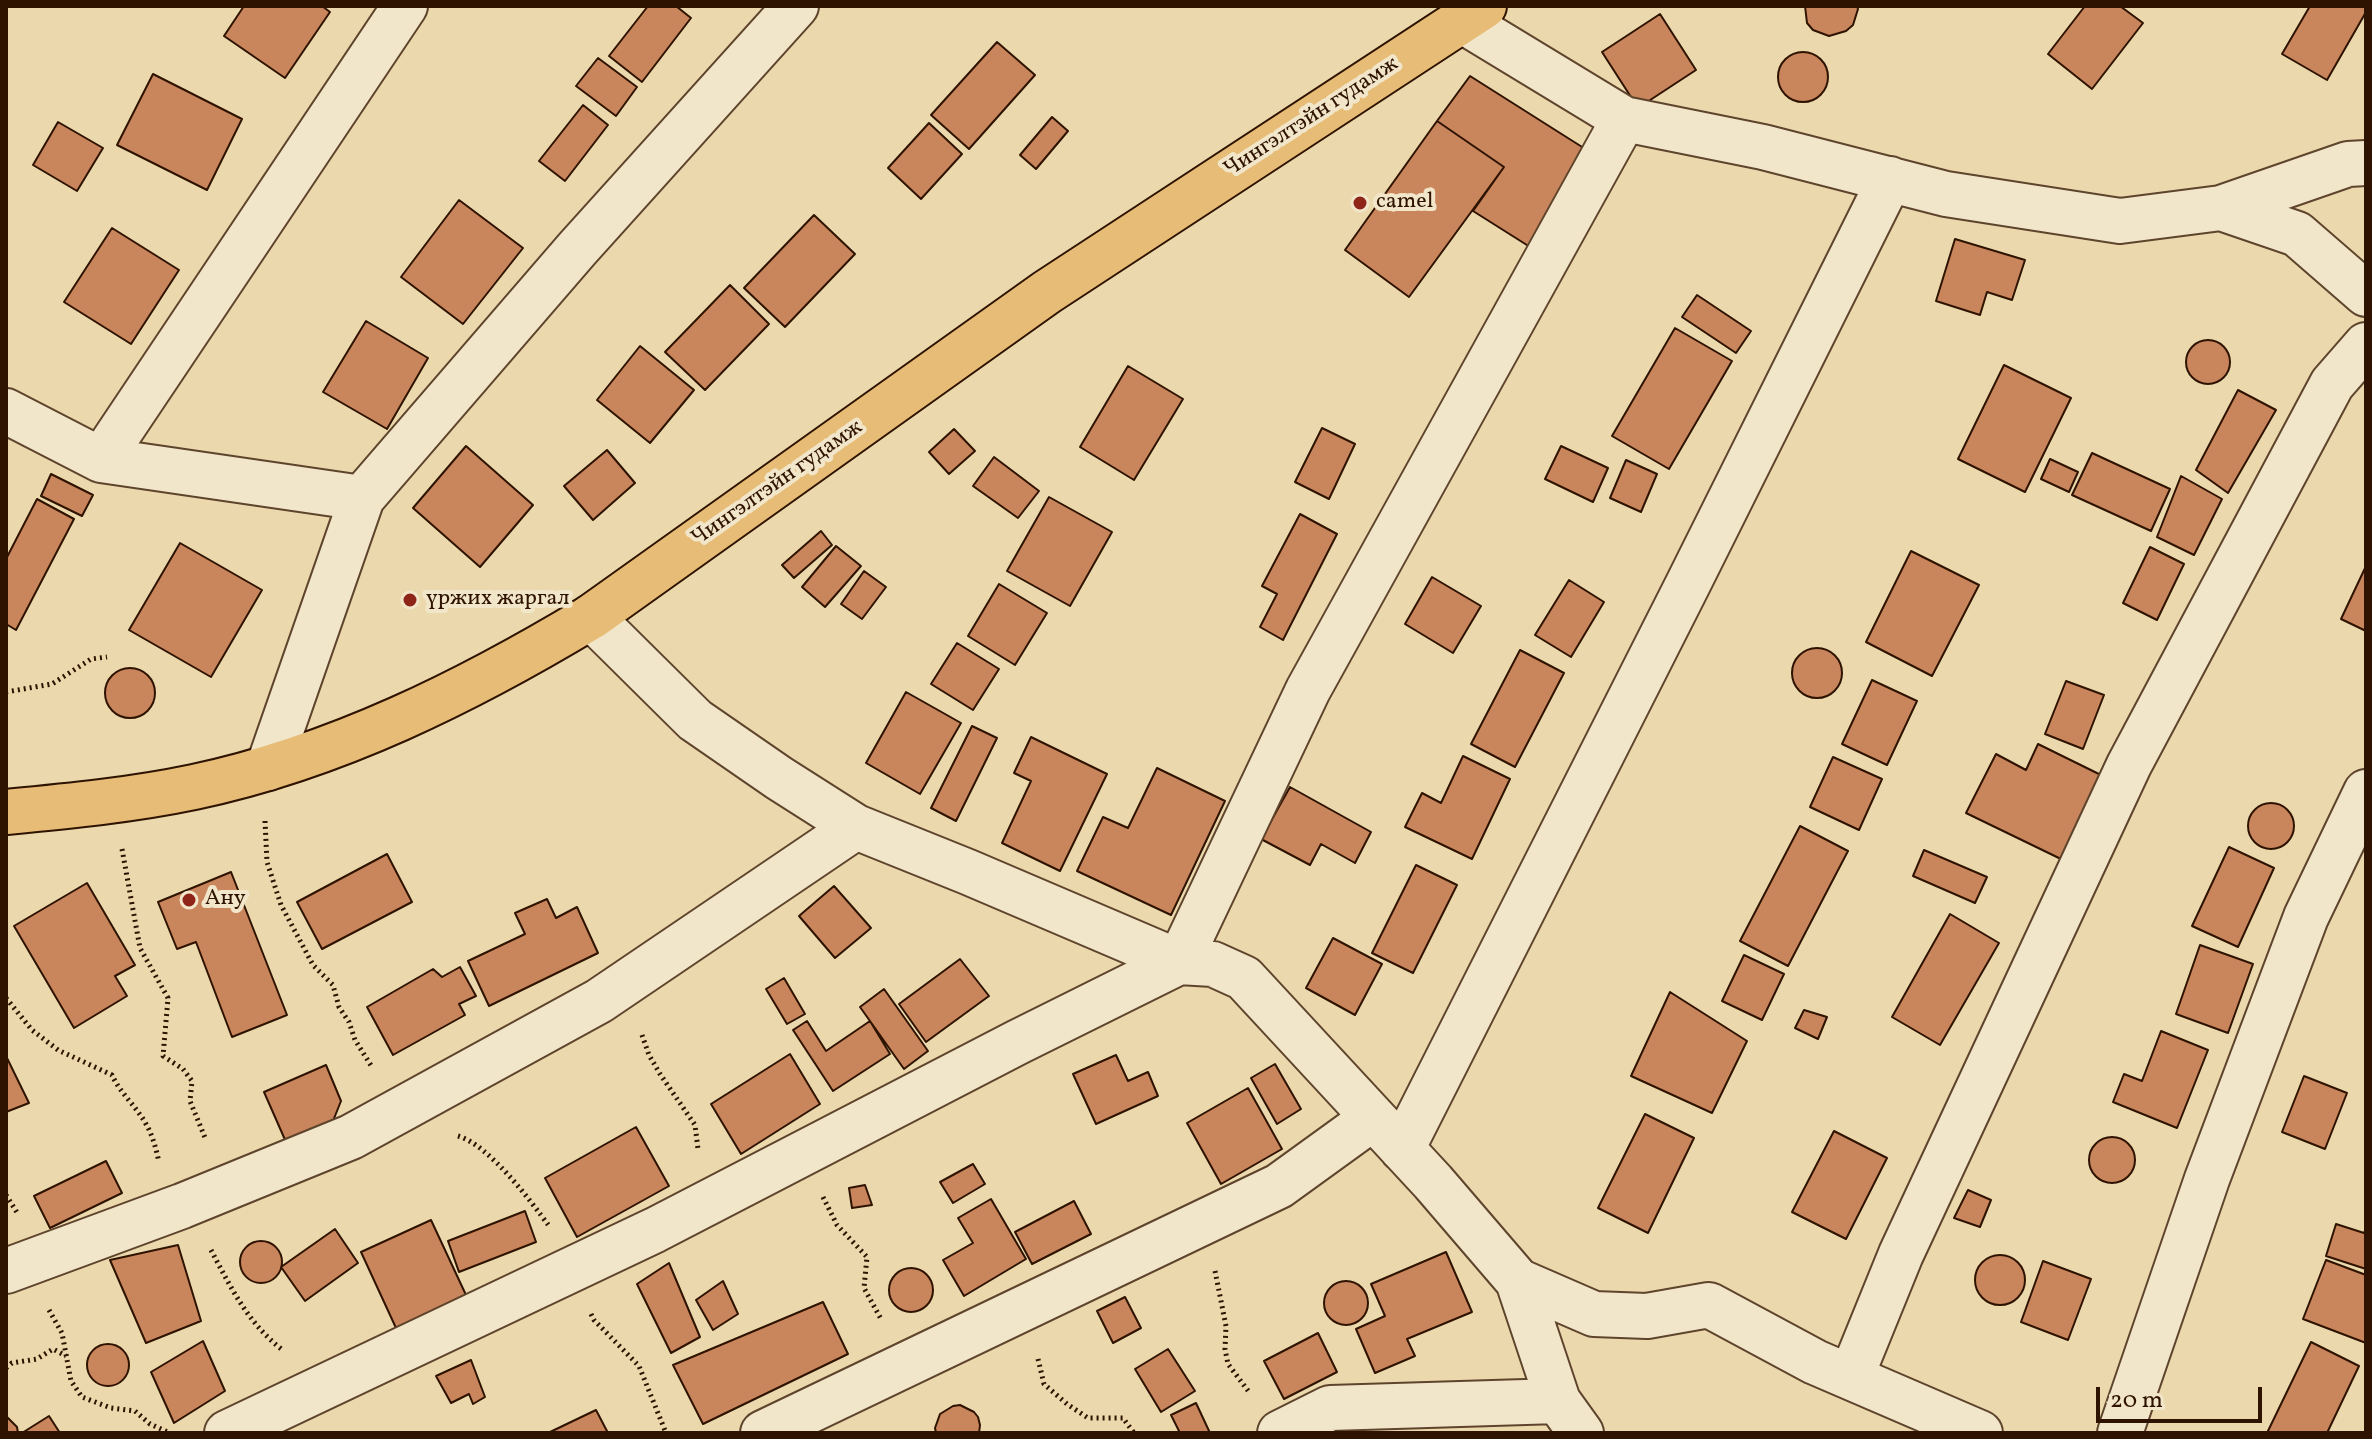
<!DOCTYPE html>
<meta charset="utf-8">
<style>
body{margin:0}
#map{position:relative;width:2372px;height:1439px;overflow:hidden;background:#ebd9ad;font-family:Vollkorn,serif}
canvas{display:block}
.frame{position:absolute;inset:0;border:8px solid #2f1301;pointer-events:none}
.scale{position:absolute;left:2096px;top:1387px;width:166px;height:36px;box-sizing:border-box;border:4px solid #2f1301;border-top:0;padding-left:10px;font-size:24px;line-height:28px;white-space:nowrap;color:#2f1301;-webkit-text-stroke:6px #f2e6ca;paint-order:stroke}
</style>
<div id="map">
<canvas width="2372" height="1439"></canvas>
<div class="frame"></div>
<div class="scale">20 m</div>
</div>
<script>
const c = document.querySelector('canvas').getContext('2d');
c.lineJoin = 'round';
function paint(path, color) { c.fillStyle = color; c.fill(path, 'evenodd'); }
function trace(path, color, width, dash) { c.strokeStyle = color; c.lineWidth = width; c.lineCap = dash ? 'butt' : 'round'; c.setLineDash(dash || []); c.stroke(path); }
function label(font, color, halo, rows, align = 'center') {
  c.font = font + ' Vollkorn,serif'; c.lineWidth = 8; c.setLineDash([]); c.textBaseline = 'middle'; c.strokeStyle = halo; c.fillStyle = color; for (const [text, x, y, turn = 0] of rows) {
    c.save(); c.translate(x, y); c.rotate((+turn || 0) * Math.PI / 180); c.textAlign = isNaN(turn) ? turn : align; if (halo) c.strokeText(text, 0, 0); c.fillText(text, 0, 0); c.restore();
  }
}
const building = new Path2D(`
 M244 6H322L330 12 285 78 224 36Z
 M648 6H676L691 18 642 82 609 56Z
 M1805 6H1857L1858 9 1853 25 1846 31 1829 36 1813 30 1807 23Z
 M2085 6H2120L2143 23 2092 89 2048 54Z
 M2310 6H2366V12L2327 80 2282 54Z
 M1660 14 1696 70 1638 108 1602 52Z
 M997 42 1035 75 969 149 931 115Z
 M1778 77a25 25 0 1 1 50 0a25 25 0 1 1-50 0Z
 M598 58 637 87 616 116 576 86Z
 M153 74 242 119 207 190 117 145Z
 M1470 76 1590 152 1530 247 1473 211 1504 167 1437 121Z
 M583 105 608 125 565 181 539 161Z
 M1052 117 1068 131 1036 169 1020 155Z
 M1437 121 1504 167 1409 297 1345 250Z
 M58 122 103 148 77 191 33 165Z
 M929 123 962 154 921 199 888 168Z
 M459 200 523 248 463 324 401 277Z
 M814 215 855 254 785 327 744 288Z
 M112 228 179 270 131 344 64 302Z
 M1955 239 2025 260 2012 300 1987 292 1980 315 1936 301Z
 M730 285 769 324 705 390 665 352Z
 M1697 295 1751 331 1736 353 1682 317Z
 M366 321 428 358 387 429 323 392Z
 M1675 328 1732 361 1669 469 1612 436Z
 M2186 362a22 22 0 1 1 44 0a22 22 0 1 1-44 0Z
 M640 346 694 390 650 443 597 400Z
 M2004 365 2071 398 2025 492 1958 459Z
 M1128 366 1183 399 1134 480 1080 447Z
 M2238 390 2276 410 2228 493 2196 470Z
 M1322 428 1355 444 1329 499 1295 482Z
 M954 429 975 451 949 474 929 452Z
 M466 446 533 505 480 567 413 508Z
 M1561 446 1608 468 1593 502 1545 479Z
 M607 450 635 483 593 520 564 486Z
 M2092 453 2170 489 2151 531 2072 495Z
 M994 457 1039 491 1018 518 973 486Z
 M2050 459 2078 472 2069 492 2041 479Z
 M1626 460 1657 474 1641 512 1610 498Z
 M51 474 93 495 82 516 41 496Z
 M2181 476 2222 499 2194 555 2157 537Z
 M1049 497 1112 532 1070 606 1007 571Z
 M37 499 74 519 16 630 6 624V559Z
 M1300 514 1337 534 1283 640 1260 627 1277 594 1262 586Z
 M821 531 832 545 794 578 782 565Z
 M180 543 262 590 211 677 129 630Z
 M836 546 861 566 825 607 802 587Z
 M2150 547 2184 564 2157 620 2123 603Z
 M1911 551 1979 585 1932 676 1866 642Z
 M2366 566V631L2341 619Z
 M864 571 886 587 862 619 841 604Z
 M1432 577 1481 606 1453 653 1405 624Z
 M1569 580 1604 602 1571 657 1535 635Z
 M999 584 1047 613 1015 665 968 636Z
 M957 643 999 669 973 710 931 684Z
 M1792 673a25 25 0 1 1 50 0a25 25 0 1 1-50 0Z
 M1520 650 1564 673 1515 767 1471 744Z
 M105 693a25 25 0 1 1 50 0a25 25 0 1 1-50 0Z
 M1872 680 1917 701 1887 765 1842 744Z
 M2066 681 2104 695 2083 749 2045 734Z
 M906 692 961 723 920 794 866 763Z
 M972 726 997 738 956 821 931 808Z
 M1031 737 1107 774 1060 871 1002 843 1031 781 1014 773Z
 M2038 744 2105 777 2063 860 1966 813 1996 754 2026 770Z
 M1463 756 1510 779 1472 859 1405 827 1422 793 1441 803Z
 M1833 757 1882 779 1859 830 1810 807Z
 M1157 768 1225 801 1171 915 1077 871 1103 817 1128 828Z
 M1290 787 1371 832 1355 863 1321 844 1310 865 1261 839Z
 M2248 826a23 23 0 1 1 46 0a23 23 0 1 1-46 0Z
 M1800 826 1848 851 1788 966 1740 941Z
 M2229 847 2274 868 2238 947 2192 926Z
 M1924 850 1987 877 1975 903 1913 876Z
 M387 854 412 902 322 949 297 902Z
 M1416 865 1457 885 1413 973 1372 953Z
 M231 872 287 1015 232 1037 196 942 177 949 158 902Z
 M87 883 135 965 115 976 127 996 74 1028 14 926Z
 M834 886 871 928 835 958 799 916Z
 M547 899 556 918 577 907 598 953 489 1006 468 961 525 934 515 913Z
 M1950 914 1999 943 1940 1045 1892 1017Z
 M1333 938 1382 964 1355 1015 1306 988Z
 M2200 945 2253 964 2228 1033 2176 1014Z
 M1744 955 1784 974 1762 1020 1722 1001Z
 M960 959 989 996 926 1042 899 1004Z
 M460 967 476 996 459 1004 465 1015 393 1055 367 1007 433 969 442 977Z
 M784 978 805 1014 787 1024 766 989Z
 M884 989 928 1051 904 1069 860 1007Z
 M1670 992 1747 1041 1712 1113 1631 1076Z
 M1804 1010 1827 1017 1818 1039 1795 1028Z
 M807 1021 826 1051 870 1021 890 1054 833 1091 793 1030Z
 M2161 1031 2208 1050 2177 1128 2113 1102 2124 1074 2142 1081Z
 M790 1054 820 1104 741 1154 711 1104Z
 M1116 1055 1128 1081 1148 1072 1158 1096 1096 1124 1073 1074Z
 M6 1056 29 1103 6 1112Z
 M1275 1064 1301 1109 1277 1124 1251 1078Z
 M326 1065 341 1101 333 1121 286 1142 264 1092Z
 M2304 1076 2347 1093 2325 1149 2282 1132Z
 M1248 1088 1282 1149 1221 1184 1187 1123Z
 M1645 1114 1694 1138 1648 1233 1598 1208Z
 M636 1127 669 1186 577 1237 545 1178Z
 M1834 1131 1887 1158 1846 1239 1792 1212Z
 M2089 1160a23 23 0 1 1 46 0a23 23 0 1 1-46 0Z
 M106 1161 122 1193 50 1228 34 1196Z
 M973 1164 985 1184 953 1203 940 1182Z
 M865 1185 872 1205 852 1208 849 1188Z
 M1968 1190 1991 1200 1980 1227 1954 1218Z
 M991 1199 1026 1259 964 1296 943 1260 973 1243 958 1218Z
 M1074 1201 1091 1234 1032 1264 1015 1232Z
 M525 1211 536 1242 459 1272 448 1241Z
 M431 1220 466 1295 396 1328 361 1252Z
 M2336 1224 2364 1233 2366 1228V1269L2326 1256Z
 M335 1229 358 1263 305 1301 281 1267Z
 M240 1262a21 21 0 1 1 42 0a21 21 0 1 1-42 0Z
 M178 1245 201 1321 146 1343 110 1260Z
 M1446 1252 1472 1312 1407 1339 1415 1356 1375 1373 1356 1329 1385 1316 1371 1284Z
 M1975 1280a25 25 0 1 1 50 0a25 25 0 1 1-50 0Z
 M2326 1260 2366 1275V1343L2303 1319Z
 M2043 1261 2091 1279 2068 1340 2021 1322Z
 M669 1263 700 1337 671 1353 637 1284Z
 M889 1290a22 22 0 1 1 44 0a22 22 0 1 1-44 0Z
 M1324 1303a22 22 0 1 1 44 0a22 22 0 1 1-44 0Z
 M723 1281 738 1314 713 1330 696 1300Z
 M1125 1297 1141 1328 1113 1343 1097 1311Z
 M823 1302 848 1354 703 1424 673 1365Z
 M1318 1333 1337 1372 1284 1399 1264 1361Z
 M203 1341 225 1391 174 1423 151 1372Z
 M2311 1342 2359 1366 2327 1433H2267Z
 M87 1365a21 21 0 1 1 42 0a21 21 0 1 1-42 0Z
 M1168 1349 1195 1391 1161 1412 1135 1369Z
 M471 1360 485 1397 473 1404 469 1394 451 1403 436 1376Z
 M1196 1403 1210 1433H1180L1171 1415Z
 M960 1405 974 1412 978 1417 980 1425 979 1433H936L935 1428 940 1414 953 1406Z
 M596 1410 608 1433H548Z
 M6 1416 17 1427 18 1433H6Z
 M49 1416 60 1433H22Z`);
paint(building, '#c9855b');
trace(building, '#2f1301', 2);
const minor = new Path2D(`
 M1466 6 1461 20 1624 119 1763 147 1946 194 2120 221 2221 208 2348 164 2366 163
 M2221 208 2297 234 2366 294
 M6 411 101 460 362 498
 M101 460 405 6
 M591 617 695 720 779 778 856 827 968 872 1179 962 1213 964 1244 978 1433 1182 1518 1281 1558 1401 1581 1433
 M268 768 362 498 577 249 796 6
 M1402 1149 1688 584 1890 179
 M6 1271 182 1206 351 1137 599 1001 856 827
 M1518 1281 1594 1314 1647 1316 1709 1305 1815 1362 1980 1433
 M1851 1377 1901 1254 2129 765 2332 384 2366 345
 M227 1433 655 1230 1018 1042 1179 962 1308 690 1624 119
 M763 1433 1279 1186 1373 1118
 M1280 1433 1330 1408 1558 1401
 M2120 1433 2207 1179 2306 917 2366 792`);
const major = new Path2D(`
 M6 812C69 806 132 800 194 787 336 757 468 691 591 617L1047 292 1484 6`);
trace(minor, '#5e442c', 48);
trace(major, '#2f1301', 48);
trace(new Path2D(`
 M6 692 52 684 91 659 107 657
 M265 821 267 862 281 905 313 965 333 985 339 1007 349 1022 355 1040 372 1067
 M122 849 140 948 168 998 163 1056 183 1069 192 1081 190 1101 206 1140
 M6 998 32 1030 58 1050 112 1075C120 1093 136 1106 146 1124 153 1136 156 1149 159 1162
 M642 1035 649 1055 660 1074 695 1125 698 1149
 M458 1136C489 1145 530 1200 549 1226
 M6 1195 18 1214
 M823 1197 837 1225 867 1257 864 1288 881 1319
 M211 1250C231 1288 249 1325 284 1351
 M1215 1271 1226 1326 1225 1349 1228 1364 1249 1392
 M49 1310 62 1333 71 1381 82 1397 111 1408 135 1411 150 1424 170 1433
 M591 1314 594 1320 639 1366 666 1433
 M1038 1359 1044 1384 1067 1404 1088 1418H1123L1134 1433
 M6 1368 12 1363 37 1359 53 1349 66 1356`), '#2f1301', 5, [2, 4]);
trace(minor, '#f2e6ca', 44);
trace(major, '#e6bc76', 44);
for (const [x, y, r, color] of [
 [1360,203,8,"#8f2418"],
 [410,600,8,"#8f2418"],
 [189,900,8,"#8f2418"]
]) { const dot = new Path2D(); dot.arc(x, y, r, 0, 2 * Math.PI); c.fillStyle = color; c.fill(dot); trace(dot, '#f2e6ca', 3); }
label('22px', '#2f1301', '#f2e6ca', [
 ["Чингэлтэйн гудамж",1312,118,-33],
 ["Чингэлтэйн гудамж",778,484,-35]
]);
label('22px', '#2f1301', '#f2e6ca', [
 ["camel",1376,203],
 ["үржих жаргал",426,600],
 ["Ану",205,900]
], 'left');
</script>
